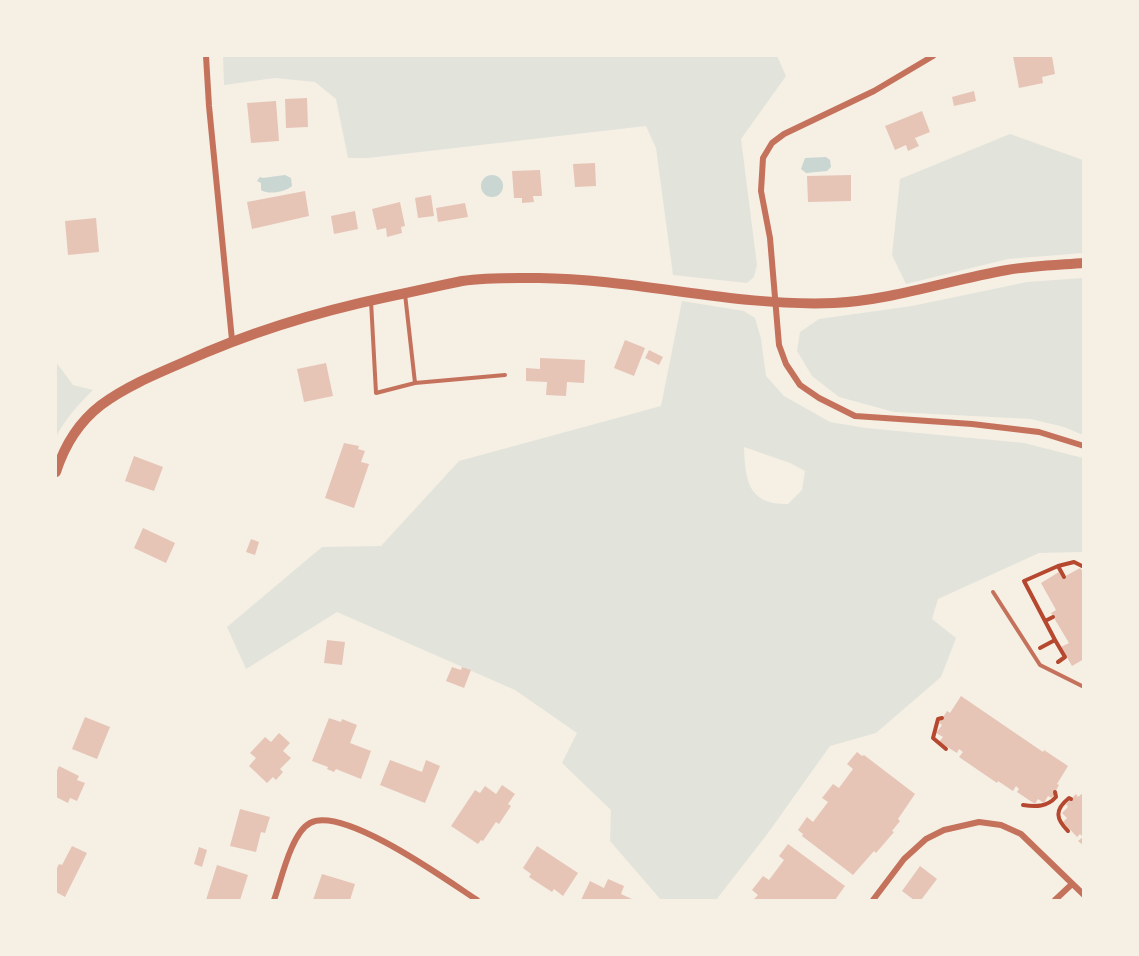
<!DOCTYPE html>
<style>
body{margin:0}
#map{position:relative;width:1139px;height:956px;overflow:hidden;background:#f6efe4;font-family:"DejaVu Sans",sans-serif}
canvas{display:block}
.frame{position:absolute;inset:0;border:57px solid #f6efe4;pointer-events:none}
</style>
<div id="map">
<canvas width="1139" height="956"></canvas>
<div class="frame"></div>
</div>
<script>
const c = document.querySelector('canvas').getContext('2d');
c.lineJoin = 'round';
function paint(path, color) { c.fillStyle = color; c.fill(path, 'evenodd'); }
function trace(path, color, width, dash) { c.strokeStyle = color; c.lineWidth = width; c.lineCap = dash ? 'butt' : 'round'; c.setLineDash(dash || []); c.stroke(path); }
paint(new Path2D(`
 M223 56H777L786 76 741 139 757 265 754 277 747 283 673 275 656 148 646 126 368 158H348L336 99 315 82 275 78 224 85Z
 M1010 134 1083 160V253L1008 259 906 284 892 255 900 179Z
 M1083 278V435L1064 427 1031 419 894 412 839 397 812 376 797 351 800 332 819 319 912 306 1027 282Z
 M682 301 744 311 755 318 761 339 766 376 784 396 830 422 866 428 1024 443 1083 458V552L1039 553 938 599 932 619 956 638 941 677 876 733 830 746 768 833 716 900H661L610 841 611 810 562 763 577 733 515 690 337 612 246 669 227 627 322 547 381 546 459 461 661 406ZM744 447 790 463 805 471 802 490 788 504C748 505 745 480 744 447Z
 M56 362 73 385 93 390C78 405 65 419 56 437Z`), '#e2e4dc');
paint(new Path2D(`
 M826 157 830 160 831 167 827 171 806 173 801 169 805 158Z
 M481 186a11 11 0 1 1 22 0a11 11 0 1 1-22 0Z
 M285 175 291 178 292 186C285 192 269 195 261 190V183L257 181 260 177 263 178Z`), '#c9d6d2');
paint(new Path2D(`
 M1013 56H1052L1055 74 1042 77 1043 83 1019 88Z
 M974 91 976 101 954 106 952 97Z
 M307 98 308 127 286 128 285 99Z
 M276 101 279 141 251 143 247 103Z
 M922 111 930 132 915 138 919 146 908 151 906 145 895 150 885 126Z
 M595 163 596 186 575 187 573 164Z
 M540 170 542 196H533L534 202 522 203V198H514L512 171Z
 M851 175V201L808 202 807 176Z
 M305 191 309 216 252 229 247 202Z
 M431 195 434 216 418 218 415 198Z
 M400 202 405 226 401 227 402 233 387 237 386 228 377 230 372 209Z
 M465 203 468 217 438 222 436 208Z
 M355 211 358 229 334 234 331 216Z
 M96 218 99 252 68 255 65 221Z
 M625 340 645 348 634 376 614 368Z
 M649 350 663 357 659 365 645 358Z
 M540 358 585 360 584 383 567 382 566 396 546 395 547 382 526 381V368L540 369Z
 M326 363 333 396 304 402 297 369Z
 M344 443 359 446 358 449 365 451 361 462 369 464 354 508 325 498Z
 M134 456 163 467 154 491 125 481Z
 M143 528 175 543 166 563 134 548Z
 M251 539 259 542 255 555 246 552Z
 M1080 568 1084 573V659L1072 666 1061 647 1069 643 1051 613 1056 610 1041 583 1059 572 1062 578Z
 M327 640 345 642 342 665 324 663Z
 M452 667 461 670 462 667 471 670 464 688 446 681Z
 M961 696 1043 752 1044 750 1068 766 1057 784 1059 785 1052 798 1048 796 1044 803 1038 799 1035 804 1017 792 1019 789 1016 786 1013 791 998 781 997 783 959 757 963 752 959 749 957 753 939 742 943 737 936 733 942 725 939 723 947 711 950 713Z
 M85 717 110 727 97 759 72 749Z
 M329 718 341 722 342 719 357 725 350 743 371 751 361 779 336 769 334 772 327 769 328 767 312 761Z
 M279 733 290 743 283 751 291 758 280 769 283 772 276 780 273 777 267 783 249 766 256 758 250 753 265 737 271 742Z
 M857 752 862 756 864 755 915 794 898 819 900 821 892 831 894 832 876 853 874 851 853 875 802 836 803 834 798 830 807 817 813 822 828 802 822 798 833 784 839 788 853 769 847 764Z
 M390 760 422 772 426 760 440 766 425 803 380 785Z
 M59 766 79 776 77 780 85 783 77 801 70 798 68 803 56 797V773Z
 M502 785 515 794 508 804 511 806 499 824 496 822 483 841 481 840 478 844 451 826 475 790 480 793 485 786 496 794Z
 M1084 792V846L1078 841 1083 837 1080 834 1077 837 1063 822 1067 818 1062 813 1068 807 1066 804 1076 794 1078 797Z
 M240 809 270 817 265 833 261 832 256 852 230 846Z
 M788 844 845 886 835 900H753L758 895 752 890 763 876 769 880 784 860 779 856Z
 M72 846 87 853 65 897 56 892V870L59 864 62 865Z
 M537 846 578 873 563 896 554 889 552 892 529 877 531 874 523 868Z
 M199 847 207 850 202 867 194 864Z
 M217 865 248 875 240 900H206Z
 M920 866 937 879 921 900H914L902 891Z
 M322 874 355 884 350 900H313Z
 M608 879 624 886 621 894 634 900H581L590 881 604 888Z`), '#e6c5b7');
trace(new Path2D(`
 M1058 566 1064 577
 M1045 621 1053 617
 M1055 640 1024 581 1058 566 1074 562 1084 567
 M1040 648 1055 640 1065 657 1058 662
 M942 718 938 719 933 738 946 749
 M1023 805C1036 807 1047 807 1056 797L1055 792
 M1068 831C1056 819 1054 810 1069 798L1071 799`), '#b5482f', 4);
trace(new Path2D(`
 M405 294 415 383
 M371 301 376 393 415 383 505 375
 M993 592 1040 665 1084 687`), '#c5725c', 4);
trace(new Path2D(`
 M206 56 209 106 232 340
 M933 56 874 91 784 134 772 143 763 158 761 191 770 238 779 345 786 364 800 385 819 398 855 416 972 424 1039 432 1084 446
 M274 900C281 881 291 833 310 823 343 805 448 881 477 900
 M873 900 904 859 926 839 944 830 979 822 1001 825 1021 834 1084 895
 M1055 900 1072 884`), '#c5725c', 6);
trace(new Path2D(`
 M56 472C64 447 79 422 101 405 125 387 156 374 184 362 250 332 316 312 387 297 412 292 437 286 462 281 487 277 515 278 539 278 638 279 735 307 834 303 893 300 949 280 1007 270 1032 266 1058 265 1084 263`), '#c5725c', 10);
</script>
